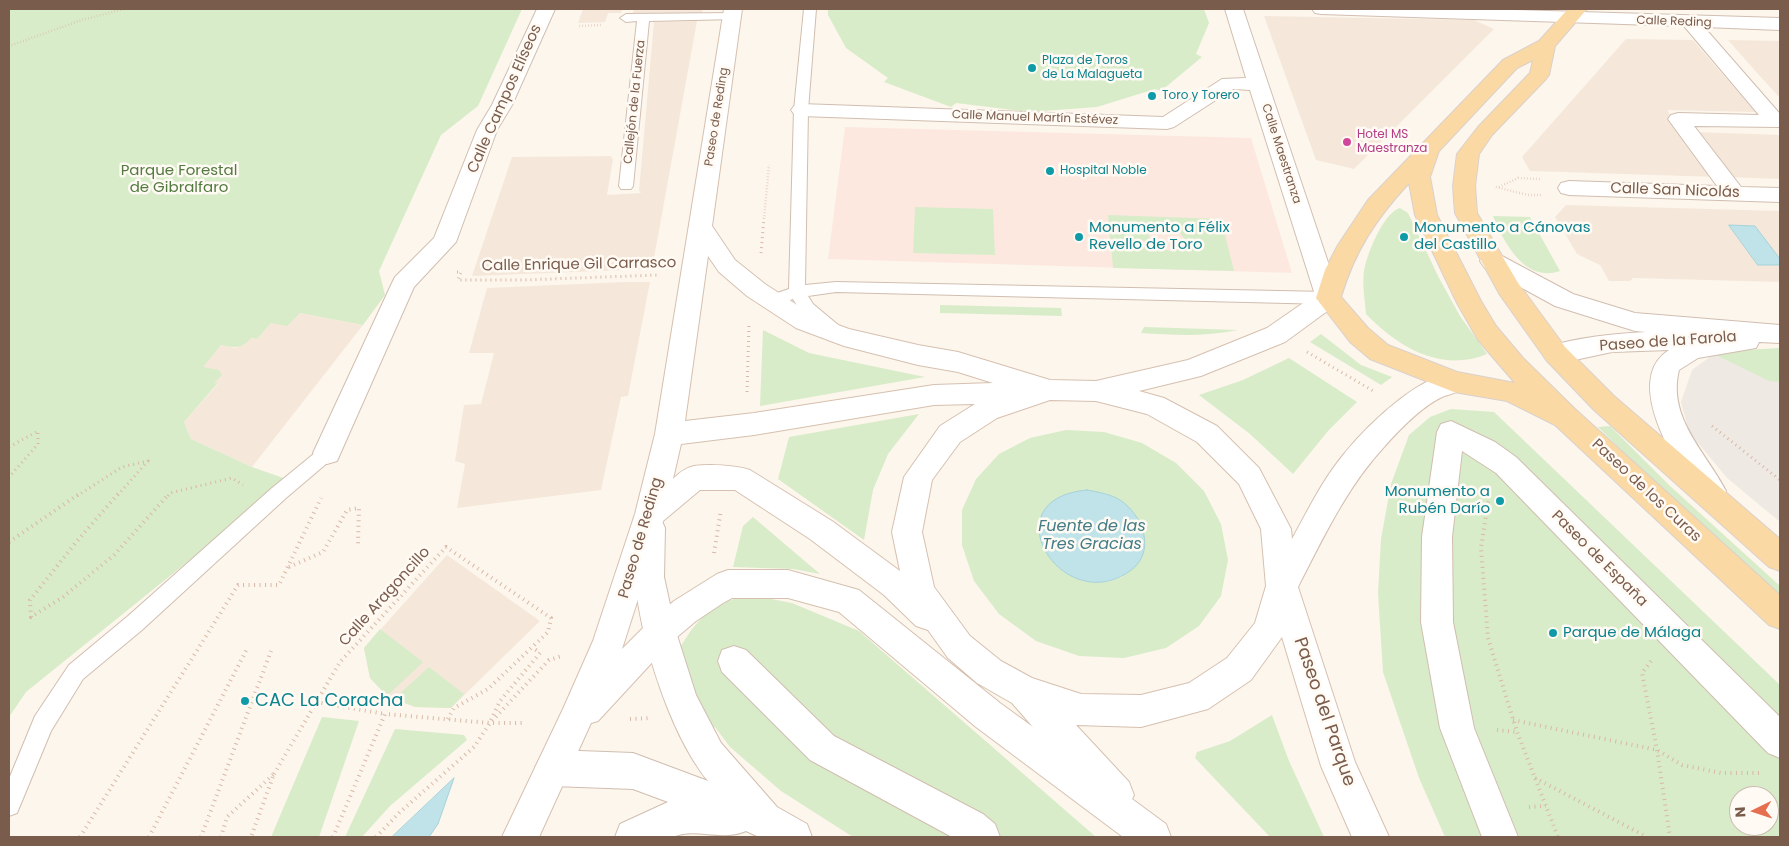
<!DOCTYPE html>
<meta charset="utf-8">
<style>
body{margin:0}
#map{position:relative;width:1789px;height:846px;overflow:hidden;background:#fdf6ec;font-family:Poppins,sans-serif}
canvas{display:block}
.frame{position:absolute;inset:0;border:10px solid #7a5c4d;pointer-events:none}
.north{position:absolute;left:1729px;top:786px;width:50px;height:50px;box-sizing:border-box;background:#fffaf3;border:1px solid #cabbb1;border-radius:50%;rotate:266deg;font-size:14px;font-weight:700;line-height:20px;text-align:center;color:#7a5c4d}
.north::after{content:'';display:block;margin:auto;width:18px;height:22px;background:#e76f51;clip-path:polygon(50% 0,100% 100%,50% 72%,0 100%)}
</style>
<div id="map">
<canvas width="1789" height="846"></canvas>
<div class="frame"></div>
<div class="north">N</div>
</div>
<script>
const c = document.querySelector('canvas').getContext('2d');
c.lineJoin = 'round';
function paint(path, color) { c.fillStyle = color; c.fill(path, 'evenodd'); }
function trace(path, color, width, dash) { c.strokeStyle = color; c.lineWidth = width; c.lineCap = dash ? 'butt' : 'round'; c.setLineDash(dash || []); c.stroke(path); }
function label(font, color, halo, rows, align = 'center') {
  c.font = font + ' Poppins,sans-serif'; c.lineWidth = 5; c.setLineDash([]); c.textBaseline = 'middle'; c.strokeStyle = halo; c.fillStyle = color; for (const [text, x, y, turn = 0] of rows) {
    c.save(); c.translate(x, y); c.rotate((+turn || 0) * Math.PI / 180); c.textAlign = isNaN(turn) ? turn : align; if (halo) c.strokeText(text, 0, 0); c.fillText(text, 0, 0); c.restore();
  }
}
paint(new Path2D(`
 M583 9H622L621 13H608L605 22 578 23Z
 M634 9H703L702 14 632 15Z
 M1264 16 1474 20 1494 29 1354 169 1316 160Z
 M697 21 652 269 472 276 512 157 612 156 611 158 613 159 607 195 641 193 639 191 654 22Z
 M1626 39 1693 40 1755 112 1667 110 1717 177 1530 171 1522 157Z
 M1728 40 1780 41V98L1758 74Z
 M1694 132 1780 135V179L1728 177Z
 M1566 205 1780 211V282L1633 278 1630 281H1609L1600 265 1577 254 1555 217Z
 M625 282H650L628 396 621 397 601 490 457 508 465 464 455 461 464 405 481 404 494 353H469L487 288Z
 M300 313 363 325 252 467 191 439 184 422 218 384 214 383 202 367 221 345 236 348 251 338 257 339 271 323Z
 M447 555 540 621 451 708 415 707 387 696 370 678 364 648Z`), '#f5e8da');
paint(new Path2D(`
 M845 127 1251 138 1292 273 828 259Z`), '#fde8e0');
paint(new Path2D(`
 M1780 348V522L1727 478 1689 432 1681 402 1692 370 1714 354Z`), '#efe9e4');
paint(new Path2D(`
 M9 9H522L478 106 441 135 379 271 385 295 363 325 300 313 287 326 271 323 257 339 251 338C242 349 234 348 221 345L203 367 219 370 222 375 214 383H218L184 422 191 439 252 467 289 480 26 692 9 717Z
 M828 9H1204L1209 23 1196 54 1202 57 1161 91 1155 89 1097 107 1029 112 956 103 951 107 884 82 888 78 846 48 828 15Z
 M915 207 993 209 995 255 913 253Z
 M1400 208 1408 213 1439 278 1460 316 1487 354C1441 373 1398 347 1366 314 1365 301 1362 284 1364 271 1367 254 1383 213 1400 208Z
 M1108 215 1221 219 1234 271 1113 268 1111 244 1154 246 1170 251 1179 249 1185 243C1183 227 1159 221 1149 235L1150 241 1110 239Z
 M1493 216 1530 217 1560 271C1525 283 1504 243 1493 216Z
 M940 305 1061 308 1062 316 940 313Z
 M1144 327 1238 330C1205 337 1174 335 1141 333Z
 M763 330 809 353 925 377 760 406Z
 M1321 334 1361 365 1392 377 1381 385 1310 342Z
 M1780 348V382L1769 381 1714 354 1727 351Z
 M1289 358 1357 402 1328 431 1293 474 1250 434 1199 395 1243 380Z
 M1451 409 1494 412 1780 685V837H1445L1419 778 1383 672 1378 593 1381 539 1391 484 1409 435 1430 417ZM1739 796H1769V826H1739Z
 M919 414 888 454 873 490 864 540 778 479 789 437Z
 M1610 426 1669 485 1780 586V599L1661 490 1598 427Z
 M1066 430 1104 432 1142 443 1176 463 1204 491 1221 524 1228 560 1221 596 1199 626 1166 648 1124 658 1079 656 1036 641 999 614 974 581 962 545V510L976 479 999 454 1030 438ZM1104 493 1120 500 1133 512 1122 577 1106 582 1088 581Z
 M753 517 820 574 793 569 733 567 743 526Z
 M766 598 792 603 859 631 1096 837H853L781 791 730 747 715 727 708 733 679 650C690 629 709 604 734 599 744 597 756 598 766 598Z
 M380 629 423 662 387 696 370 678 364 648Z
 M429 667 464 694 451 708 415 707 394 699Z
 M1272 715 1289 761 1324 837H1270L1195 758 1197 752 1230 741Z
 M322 717 359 721 319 837H271Z
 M395 729 464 735 467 740 390 806 362 837H345Z`), '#d8ecc9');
const water = new Path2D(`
 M1729 225 1755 226 1780 259V265H1758Z
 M1087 490C1098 492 1110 494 1120 500 1143 515 1157 552 1130 571 1062 619 988 499 1087 490Z
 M454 778 438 824 429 837H392Z`);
paint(water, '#bfe3e8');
trace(water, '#a5d3da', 1);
const lane = new Path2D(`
 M804 9H816L808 110 805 285 836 282 1328 292 1334 294 1336 298 1334 302 1328 304 836 292 808 296 813 304 843 329 845 333 843 337 837 339 831 337 801 312 793 299 771 307 765 305 763 301 765 297 789 289 794 110Z
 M732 13 738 17 736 19 649 21 633 186 631 189H621L619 186 637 21 626 22 620 18 626 14Z
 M327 446 333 448 336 453 333 458 286 498 142 630 83 679 51 731 17 813 9 816V779L35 716 69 665 128 616 272 488 321 448Z`);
const street = new Path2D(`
 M537 9H555L512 105 497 130 456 242 414 287 337 461 327 464 317 461 313 453 392 283 395 277 434 238 477 130 492 105Z
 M1225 9H1243L1340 298 1337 304 1328 307 1319 304 1316 298 1250 90 1233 89 1174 127 1167 129 801 116 794 114 791 110 794 106 801 104 1163 117 1222 79 1246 78Z
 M1312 9H1482L1780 18V30L1704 27 1780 114V127L1694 126 1741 187 1780 188V202L1569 195 1561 193 1558 188 1561 183 1569 181 1717 186 1668 119 1671 115 1678 113 1759 115 1684 26 1321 14 1315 13Z
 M1492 253 1500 255 1573 294 1635 313 1780 325V343L1759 342 1756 348 1698 358 1679 370C1667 418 1706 452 1726 491L1721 500C1714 502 1710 504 1703 500 1696 497 1691 485 1687 479 1667 449 1626 377 1669 350L1612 352 1556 364 1547 361 1543 354 1547 347C1579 337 1612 334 1646 332L1635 331 1555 306 1484 267 1480 261 1484 255ZM1688 336 1708 337 1690 342Z
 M1451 421 1495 442 1516 457 1780 717V758L1768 753 1496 473 1462 451 1452 537 1453 622 1474 728 1518 837H1482L1440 728 1421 622 1422 537 1437 432 1441 424Z
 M650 515 661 519 665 528 664 577 676 632 696 695 721 743 777 807 807 824 812 837H759L746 831C721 842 695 827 673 837H615L620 824 668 802 633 789 553 786 541 780 535 768 541 756 553 750 633 753 708 781C667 731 632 617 634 552 635 540 634 530 639 519Z
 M734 646 746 650 834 736 983 814 995 824 1000 837H952L810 760 722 672 718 661 722 650Z`);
const secondary = new Path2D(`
 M724 9H742L712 226 735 260 765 284 814 316 849 329 918 345 958 352 1050 380 1096 381 1188 360 1267 328 1319 292 1328 289 1337 292 1340 298 1337 304 1285 342 1201 376 1139 391 1164 398 1217 426 1259 468 1291 529 1292 539C1308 510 1323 479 1344 454 1365 428 1428 364 1463 375L1467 382C1462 392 1453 393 1442 397 1421 407 1400 429 1384 447 1347 487 1323 538 1298 587L1355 762 1389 837H1352L1321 766 1282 637 1251 680 1208 709 1141 727 1076 725 1129 782 1134 795 1132 799 1166 824 1171 837H1123L976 727 839 612 788 598H732L723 603 696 621 671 642 598 721 591 723 539 837H502L563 709 593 641 635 514 655 434ZM708 256 719 272 747 296 796 328 844 346 918 365 958 372 993 383 934 385 754 413 685 421ZM1050 400 1096 401 1147 414 1197 442 1239 484 1261 529 1266 586 1255 623 1227 658 1189 683 1141 695 1081 694 1032 678 1001 661 970 636 934 587 922 532 932 480 960 442 997 418ZM975 404 940 426 904 477 892 532 900 571 832 521 750 470C736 465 708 464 694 466 685 468 679 473 673 479L681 444 754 435 934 405ZM700 490H735L810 539 884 595 916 626 928 630 948 658 977 683 1012 703 1033 727 1000 703 859 590 788 570H728L717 574 674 601 649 622 622 649 663 521Z`);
const primary = new Path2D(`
 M1568 9H1587L1555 46 1549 75 1546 79 1492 135 1479 154 1475 186 1477 213 1518 283 1565 347 1614 396 1780 539V571L1769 567 1594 410 1547 361 1500 295 1455 213 1453 186 1457 154 1478 127 1530 73 1533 60 1517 68 1439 151 1430 177 1437 215 1481 301 1496 326 1523 358 1575 409 1780 595V629L1769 625 1555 425 1507 401 1454 392 1370 359 1350 342 1316 298 1325 270 1338 245 1368 200 1503 60 1539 41ZM1409 183 1415 215 1457 303 1478 340 1515 383 1457 372 1388 345 1368 328 1341 297C1355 250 1376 219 1409 183Z`);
trace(lane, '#d1beb0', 2);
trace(street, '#d1beb0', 2);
trace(secondary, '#d6c0b0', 2);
trace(primary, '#dad1cd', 2);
trace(new Path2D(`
 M579 26 602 25
 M9 46 82 20 124 9
 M1496 187 1528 195H1541
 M1499 187 1518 178 1540 179
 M764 219 769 165`), '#d9b8a5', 2.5, [0.5, 2.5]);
trace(new Path2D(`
 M761 253 764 218
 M457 272H461L458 280H523L659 275
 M1307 352 1375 392
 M747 392 749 323
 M1712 426 1780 480
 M9 447 38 431V444L9 477
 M77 496 122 467 148 461 117 496
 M168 496 170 493 232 478 243 485`), '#d9b8a5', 3, [1, 4]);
trace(new Path2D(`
 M118 494 77 541 30 600 31 617 63 597 114 555 169 494
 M1489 496 1481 548 1488 638 1517 732 1558 837
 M9 542 79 494
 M714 553 721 510
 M289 567 323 552 347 510 359 508 358 544
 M1651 661 1642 673 1657 750 1670 837
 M316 702 385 714
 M630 719 650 718
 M491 720 500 701 540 653 532 647
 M1513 720 1657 750 1682 765 1721 773H1759
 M1497 730 1517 732
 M274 774 340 662 446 547 551 618 548 632 488 689 454 708 447 720
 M1535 778 1647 837
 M1529 807 1546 806
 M80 837 238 585H279L321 498
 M149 837 247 649
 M201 837 271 651
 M221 837 227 817 274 774 251 837
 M333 837 385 714 490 723H524
 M376 837 400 812 474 747 490 723 549 660 562 656`), '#d9b8a5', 4, [1, 4.5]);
paint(lane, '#fff');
paint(street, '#fff');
paint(secondary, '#fff');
paint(primary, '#fbd9a5');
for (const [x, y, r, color] of [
 [1032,68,5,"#0f9aa8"],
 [1152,96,5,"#0f9aa8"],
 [1347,142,5,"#d1479c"],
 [1050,171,5,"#0f9aa8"],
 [1079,237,5,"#0f9aa8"],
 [1404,237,5,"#0f9aa8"],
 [1500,501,5,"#0f9aa8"],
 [1553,633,5,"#0f9aa8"],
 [245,701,5,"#0f9aa8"]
]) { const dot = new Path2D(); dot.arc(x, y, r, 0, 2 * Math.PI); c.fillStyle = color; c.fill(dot); trace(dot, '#fffaf3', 2); }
label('12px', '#7a5c4d', '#fffaf3', [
 ["Calle Reding",1674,22,2],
 ["Callejón de la Fuerza",635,102,-84],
 ["Paseo de Reding",717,117,-81],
 ["Calle Manuel Martín Estévez",1035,118,2],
 ["Calle Maestranza",1281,154,72]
]);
label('12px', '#0d838f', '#fffaf3', [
 ["Plaza de Toros",1042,61],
 ["de La Malagueta",1042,75],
 ["Toro y Torero",1162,96],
 ["Hospital Noble",1060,171]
], 'left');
label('12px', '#b23c85', '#fffaf3', [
 ["Hotel MS",1357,135],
 ["Maestranza",1357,149]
], 'left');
label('15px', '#7a5c4d', '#fffaf3', [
 ["Calle Campos Elíseos",505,99,-66],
 ["Calle San Nicolás",1675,191,2],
 ["Calle Enrique Gil Carrasco",579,265,-1],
 ["Paseo de la Farola",1668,342,-4],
 ["Paseo de los Curas",1646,491,43],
 ["Paseo de Reding",641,538,-74],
 ["Paseo de España",1599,559,45],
 ["Calle Aragoncillo",385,597,-48]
]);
label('15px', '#537a41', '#fffaf3', [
 ["Parque Forestal",179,171],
 ["de Gibralfaro",179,188]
]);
label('15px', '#0d838f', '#fffaf3', [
 ["Monumento a Félix",1089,228],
 ["Revello de Toro",1089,245],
 ["Monumento a Cánovas",1414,228],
 ["del Castillo",1414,245],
 ["Monumento a",1490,492,"right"],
 ["Rubén Darío",1490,509,"right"],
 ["Parque de Málaga",1563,633]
], 'left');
label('italic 16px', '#437c86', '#fffaf3', [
 ["Fuente de las",1092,527],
 ["Tres Gracias",1092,545]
]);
label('18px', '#0d838f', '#fffaf3', [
 ["CAC La Coracha",255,701]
], 'left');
label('18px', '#7a5c4d', '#fffaf3', [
 ["Paseo del Parque",1324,712,71]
]);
</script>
